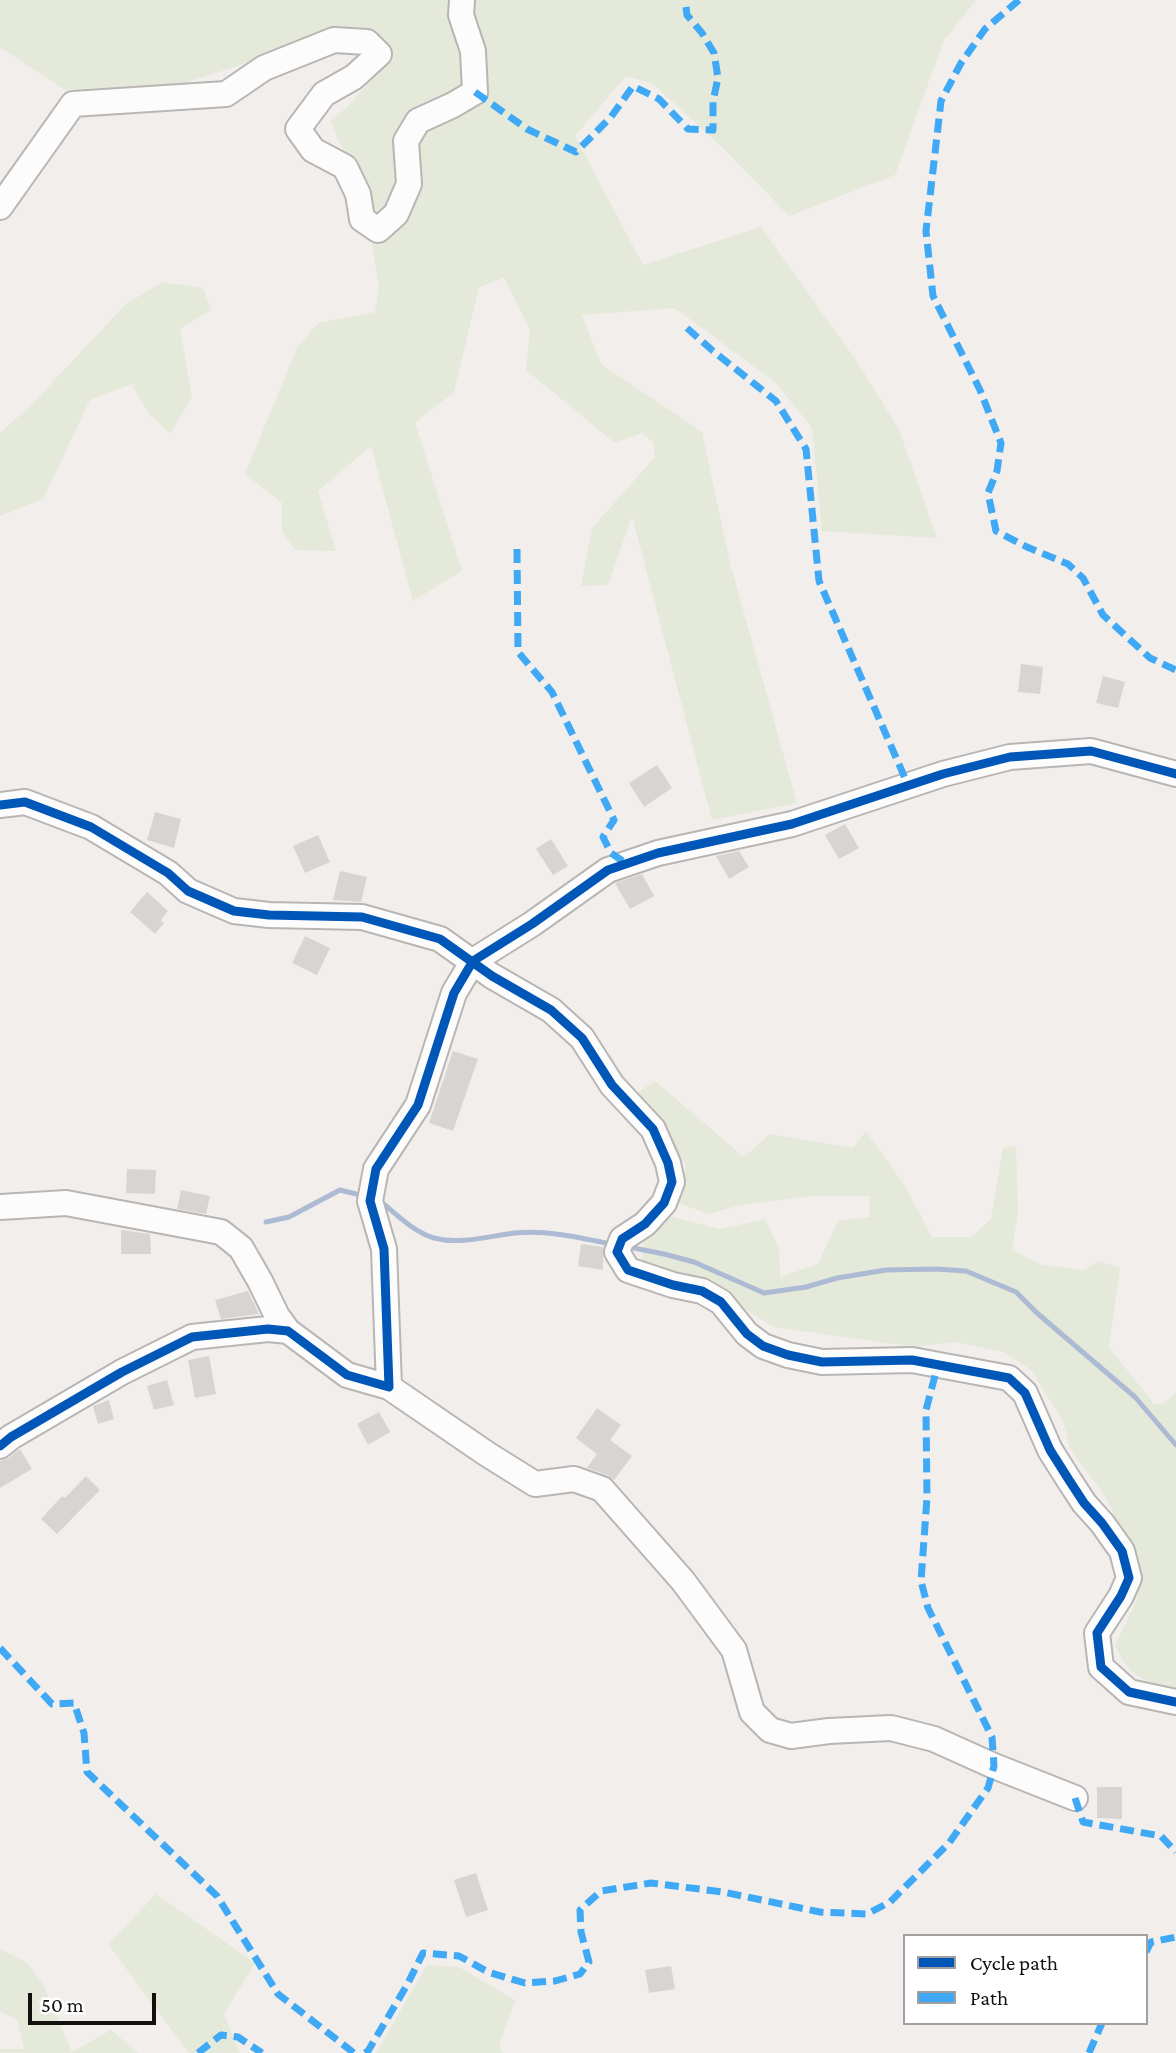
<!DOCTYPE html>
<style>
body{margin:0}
#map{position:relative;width:1176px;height:2053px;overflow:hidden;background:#f2eeec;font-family:"Crimson Pro",serif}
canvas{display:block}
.legend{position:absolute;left:903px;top:1934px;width:245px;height:91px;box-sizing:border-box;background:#fff;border:2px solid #a19f9f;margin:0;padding:9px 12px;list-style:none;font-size:21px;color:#13100e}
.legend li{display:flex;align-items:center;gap:14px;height:35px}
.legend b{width:35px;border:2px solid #a19f9f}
.scale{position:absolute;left:28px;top:1993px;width:128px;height:32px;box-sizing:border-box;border:4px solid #13100e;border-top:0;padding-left:9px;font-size:21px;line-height:24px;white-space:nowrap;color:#13100e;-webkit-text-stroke:5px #fff;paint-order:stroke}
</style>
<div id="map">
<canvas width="1176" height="2053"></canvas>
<ul class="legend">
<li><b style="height:9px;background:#0057b8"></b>Cycle path</li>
<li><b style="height:9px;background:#3fa9f5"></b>Path</li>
</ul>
<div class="scale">50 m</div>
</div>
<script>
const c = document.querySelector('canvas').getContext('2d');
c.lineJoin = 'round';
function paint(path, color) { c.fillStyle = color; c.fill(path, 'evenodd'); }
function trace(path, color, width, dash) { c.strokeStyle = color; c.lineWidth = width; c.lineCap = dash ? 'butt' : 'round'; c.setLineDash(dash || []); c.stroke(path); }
paint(new Path2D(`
 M0 0H976L944 40 895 175 789 216 722 147 652 83 626 76 575 136 643 265 761 227 860 366 899 430 937 538 822 531 812 428 777 384 675 308 582 315 601 364 702 432 730 563 797 803 712 820 632 516 608 585 581 586 592 528 655 457 653 442 642 433 615 443 526 370 530 330 504 278 479 287 454 392 415 423 462 571 413 601 371 446 318 491 336 551 295 550 282 532V503L245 474 297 348 318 323 375 312 379 287 372 244 368 189 340 144 331 121 348 106 386 64 375 37 330 28 244 64 182 84 65 90 0 47Z
 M162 282 203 288 211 310 180 329 192 397 170 434 148 413 132 384 90 400 43 499 0 516V433L31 405 125 305Z
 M655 1081 744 1157 770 1134 853 1148 866 1131 905 1186 932 1237H971L991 1219 1003 1148 1016 1146 1018 1212 1012 1250 1042 1265 1084 1270 1098 1261 1120 1268 1109 1347 1154 1404H1163L1176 1392V1689C1143 1680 1130 1679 1115 1645L1138 1598 1136 1561 1106 1498 1070 1449 1063 1421 1031 1370 1004 1352 954 1342 915 1347 773 1327 704 1282 641 1265 645 1236 670 1216 720 1229 765 1219 779 1248 780 1277 818 1264 838 1221 870 1217 869 1196H811L741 1205 708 1214 676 1202 686 1166 660 1121 636 1094Z
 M156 1894 255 1963 224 2014 240 2053H189L108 1944Z
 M0 1949 26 1962 44 1986 72 2052 111 2030 138 2053H0V2049H24L17 2020 0 2011Z
 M427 1965 459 1967 515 2000 499 2046 503 2053H376Z`), '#e4e9da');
trace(new Path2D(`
 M385 1205C399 1217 416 1233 434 1238 461 1245 488 1236 515 1233 544 1230 577 1237 606 1243
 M266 1222 289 1217 340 1190 356 1194
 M634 1248 664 1254 694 1262 764 1293 806 1287 837 1278 886 1270 936 1269 966 1271 1016 1292 1037 1313 1135 1397 1176 1445`), '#adbad4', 5);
paint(new Path2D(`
 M1021 664 1043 667 1040 694 1018 692Z
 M1103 676 1125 682 1118 708 1096 703Z
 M657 765 672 788 644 807 629 783Z
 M155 812 181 819 174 848 147 840Z
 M845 824 859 848 839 859 825 835Z
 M318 835 330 862 305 873 293 846Z
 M551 839 568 866 553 875 536 849Z
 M739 851 749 867 729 879 716 856Z
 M340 871 367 877 361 902 333 900Z
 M642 874 654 896 630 909 615 883Z
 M147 892 168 911 161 920 164 923 155 934 130 912Z
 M305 936 330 948 317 975 292 963Z
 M453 1051 478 1059 453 1131 429 1123Z
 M127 1169 156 1170 155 1194 126 1193Z
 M181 1190 210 1196 206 1214 177 1209Z
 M121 1230 150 1234 151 1254H121Z
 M581 1244 603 1247V1270L578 1266Z
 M248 1291 259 1314 221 1319 215 1300Z
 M209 1356 216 1394 195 1398 188 1360Z
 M167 1380 174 1405 154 1410 147 1386Z
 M109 1400 114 1419 98 1424 93 1406Z
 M597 1408 621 1425 610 1440 632 1456 614 1480 607 1475 587 1468 597 1454 576 1438Z
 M379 1412 390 1432 368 1445 357 1424Z
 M20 1449 32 1469 0 1488V1461L9 1458Z
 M86 1476 100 1490 57 1534 41 1519 62 1496 65 1498Z
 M1097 1787H1122V1819L1097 1818Z
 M476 1873 488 1910 466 1917 454 1880Z
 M671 1966 675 1989 649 1993 645 1970Z`), '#d7d5d3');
const minor = new Path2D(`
 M0 207 73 104 226 94 264 68 334 40 367 42 379 54 354 77 324 94 298 129 313 150 345 167 358 194 362 219 378 230 396 214 409 184 406 141 418 121 453 105 475 92 473 51 461 15 462 0
 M0 805 25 802 91 827 168 873 188 891 234 911 269 915 362 917 440 939 492 976 551 1010 582 1038 612 1085 653 1129 668 1163 672 1182 664 1203 645 1224 622 1239 617 1252 628 1270 673 1285 702 1291 721 1302 747 1334 763 1346 788 1355 822 1362 912 1360 1009 1378 1025 1393 1050 1450 1069 1480 1084 1503 1102 1523 1122 1551 1129 1578 1121 1596 1097 1633 1101 1667 1129 1692 1176 1702
 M0 1207 66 1203 221 1232 241 1248 260 1281 277 1316 288 1331
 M389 1387 487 1454 535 1484 574 1479 602 1489 683 1581 734 1650 752 1712 770 1730 791 1736 829 1731 891 1728 934 1739 994 1766 1075 1798
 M0 1446 11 1437 122 1372 192 1337 268 1329 288 1331 347 1375 389 1387 384 1249 370 1201 376 1169 418 1105 454 993 473 961 532 924 608 870 658 853 792 824 943 774 1010 757 1091 751 1176 774`);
trace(minor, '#b9b5b3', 28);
trace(minor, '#fdfcfc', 24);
trace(new Path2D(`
 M1019 0 985 29 961 63 941 101 926 231 933 296 980 390 1001 443 997 471 988 493 996 531 1027 547 1068 564 1083 578 1103 615 1150 658 1176 670
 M475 92 527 129 576 152 611 117 633 86 659 99 688 129 713 130V101L718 78 714 53 702 33 687 15 685 0
 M687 328 713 351 776 401 806 449 819 581 908 785
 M517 549 518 652 552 692 614 820 603 837 611 853 627 864
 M0 1648 52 1704 74 1703 84 1733 87 1772 217 1896 278 1994 354 2053
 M1075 1798 1083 1822 1161 1836 1176 1852
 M1146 1952 1151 1942 1176 1937
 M198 2053 221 2035 238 2037 262 2053
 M365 2053 368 2051 407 1985 423 1953 459 1956 488 1972 525 1983 555 1981 580 1974 589 1962 581 1932 580 1910 601 1891 651 1883 723 1892 820 1912 867 1914 890 1902 949 1843 988 1788 994 1766 992 1737 928 1608 921 1581 927 1498 926 1410 938 1364
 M1089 2053 1102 2023`), '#3fa9f5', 7, [14, 7]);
trace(new Path2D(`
 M0 805 25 802 91 827 168 873 188 891 234 911 269 915 362 917 440 939 492 976 551 1010 582 1038 612 1085 653 1129 668 1163 672 1182 664 1203 645 1224 622 1239 617 1252 628 1270 673 1285 702 1291 721 1302 747 1334 763 1346 788 1355 822 1362 912 1360 1009 1378 1025 1393 1050 1450 1069 1480 1084 1503 1102 1523 1122 1551 1129 1578 1121 1596 1097 1633 1101 1667 1129 1692 1176 1702
 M0 1446 11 1437 122 1372 192 1337 268 1329 288 1331 347 1375 389 1387 384 1249 370 1201 376 1169 418 1105 454 993 473 961 532 924 608 870 658 853 792 824 943 774 1010 757 1091 751 1176 774`), '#0057b8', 9);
</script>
